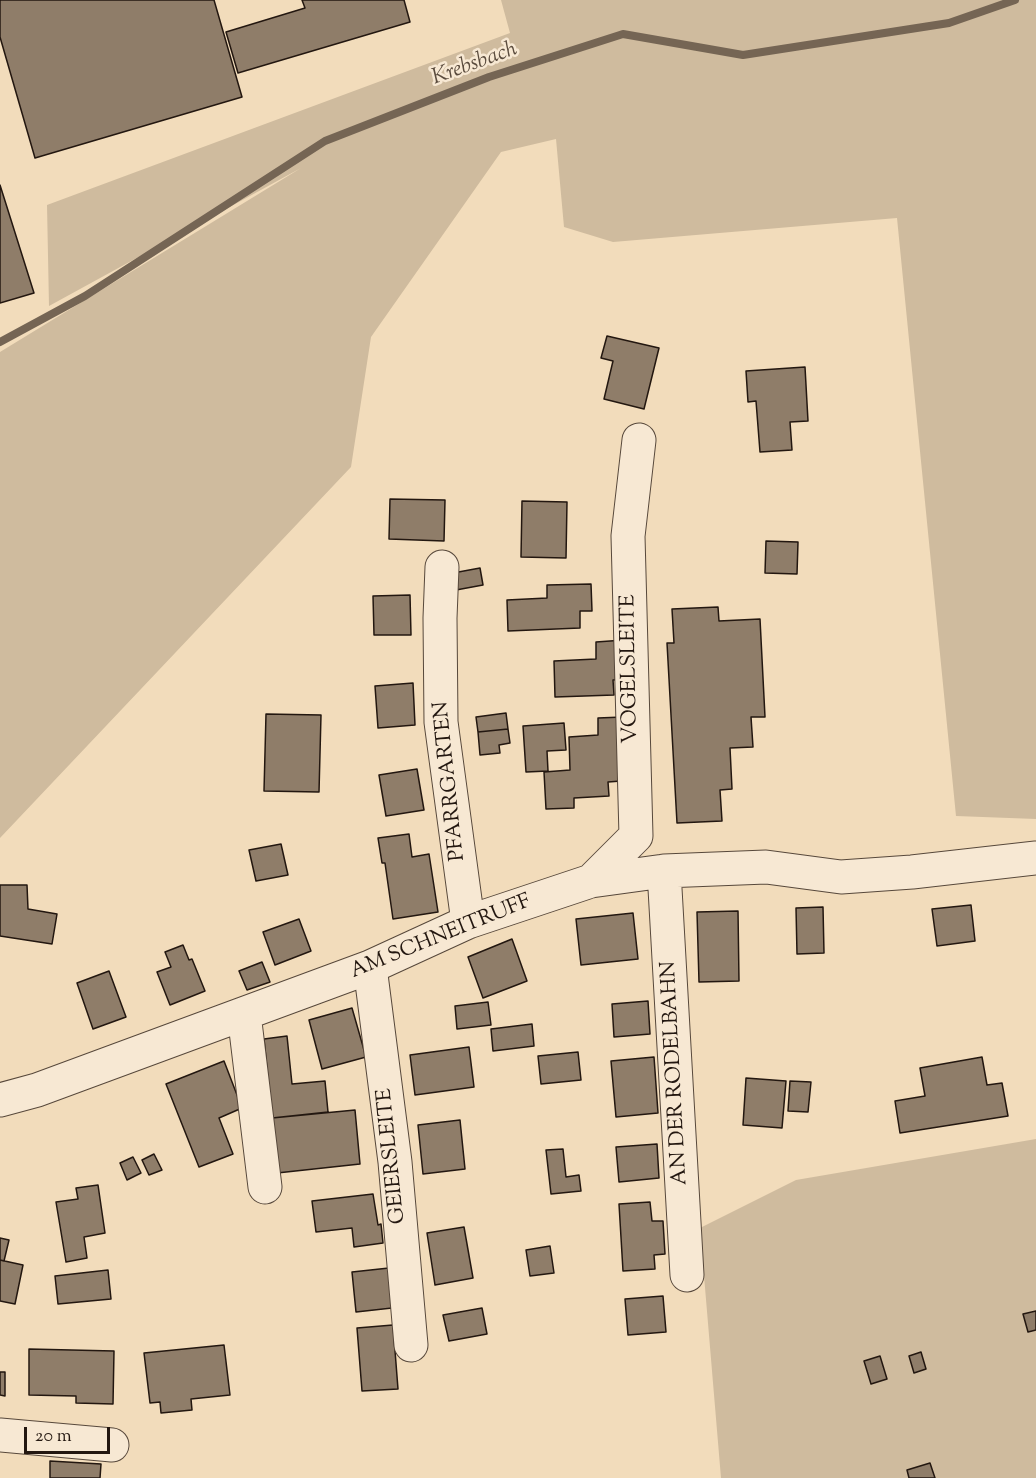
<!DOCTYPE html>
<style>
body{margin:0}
#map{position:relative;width:1036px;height:1478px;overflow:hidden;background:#f2dcbb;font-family:"Sorts Mill Goudy",serif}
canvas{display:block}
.scale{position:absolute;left:24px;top:1427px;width:86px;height:27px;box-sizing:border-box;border:3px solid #231710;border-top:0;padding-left:8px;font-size:18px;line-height:21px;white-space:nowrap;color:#231710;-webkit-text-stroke:4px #f7e8d3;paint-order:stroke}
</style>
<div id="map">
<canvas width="1036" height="1478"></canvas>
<div class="scale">20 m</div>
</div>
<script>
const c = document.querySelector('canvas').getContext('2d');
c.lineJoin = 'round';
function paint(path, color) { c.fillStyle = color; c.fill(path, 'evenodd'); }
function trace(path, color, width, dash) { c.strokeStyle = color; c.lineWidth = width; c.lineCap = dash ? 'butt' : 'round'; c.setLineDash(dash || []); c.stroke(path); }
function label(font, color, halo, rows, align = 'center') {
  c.font = font + ' "Sorts Mill Goudy",serif'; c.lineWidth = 5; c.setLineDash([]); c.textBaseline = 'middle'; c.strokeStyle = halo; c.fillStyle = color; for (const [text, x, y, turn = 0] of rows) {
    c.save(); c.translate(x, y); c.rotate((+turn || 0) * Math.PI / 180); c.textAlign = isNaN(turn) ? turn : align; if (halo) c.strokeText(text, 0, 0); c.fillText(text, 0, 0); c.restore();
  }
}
paint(new Path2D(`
 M501 0H1036V819L956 816 897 218 613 242 564 227 556 139 501 152 371 337 351 467 0 838V352L301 168 49 306 47 205 510 33Z
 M1036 1139V1478H721L700 1228 796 1180Z`), '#cfbb9e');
trace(new Path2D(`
 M0 342 85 296 325 141 489 77 623 34 743 55 949 23 1015 0`), '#756554', 8);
const building = new Path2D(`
 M0 0H214L242 97 35 158 0 37Z
 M302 0H404L410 22 238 73 226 32 305 8Z
 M0 185 34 293 0 303Z
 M607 336 659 348 644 409 604 399 613 361 601 358Z
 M805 367 808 421 790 422 792 450 760 452 756 401 748 402 746 371Z
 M390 499 445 500 444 541 389 539Z
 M522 501 567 502 566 558 521 557Z
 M766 541 798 542 797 574 765 573Z
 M480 568 483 585 456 590 453 573Z
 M591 584 592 611H580V628L508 631 507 600 547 598V585Z
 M410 595 411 635H374L373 596Z
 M718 607 719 621 760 619 765 717H751L753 747 730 748 732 789 720 790 722 821 677 823 667 643H674L672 609Z
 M624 640 626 679 613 680 614 695 555 697 554 661 596 659V642Z
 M413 683 415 725 378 728 375 686Z
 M506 713 508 729 478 732 476 717Z
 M266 714 321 715 319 792 264 791Z
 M623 717 621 781 608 782 609 796 574 798V808L546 809 544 772 570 770 569 737 598 735V718Z
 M564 723 566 750 547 751 548 771 526 772 523 726Z
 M508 729 510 743 499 745 500 753 480 755 478 732Z
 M417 769 424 810 386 816 379 775Z
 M409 834 412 857 429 854 438 912 393 919 385 863H382L378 838Z
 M281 844 288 875 256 881 249 850Z
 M0 885H27L28 909 57 914 52 944 0 936Z
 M971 905 975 941 937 946 932 909Z
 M823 907 824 953 797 954 796 908Z
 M738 911 739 981 699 982 697 912Z
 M633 913 638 959 581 965 576 919Z
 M299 919 311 951 275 965 263 932Z
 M512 939 527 981 483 998 468 957Z
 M183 945 189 960 192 959 205 991 170 1005 157 972 171 967 165 952Z
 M262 962 270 982 247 990 239 971Z
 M109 971 126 1017 93 1029 77 983Z
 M648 1001 650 1034 614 1037 612 1004Z
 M488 1002 491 1025 457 1029 455 1006Z
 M352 1008 366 1057 322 1069 309 1020Z
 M532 1024 534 1046 493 1051 491 1029Z
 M287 1036 292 1084 325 1081 328 1112 272 1118 264 1039Z
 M469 1047 474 1087 415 1095 410 1055Z
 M578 1052 581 1080 541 1084 538 1056Z
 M654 1057 658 1113 616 1117 611 1061Z
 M982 1057 987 1085 1002 1083 1008 1116 900 1133 895 1101 925 1096 920 1068Z
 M224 1061 242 1108 219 1118 233 1154 199 1167 166 1084Z
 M746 1078 786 1081 782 1128 743 1125Z
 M790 1081 811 1082 808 1112 788 1111Z
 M355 1110 360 1164 277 1173 272 1118Z
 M460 1120 465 1169 423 1174 418 1125Z
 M657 1144 659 1178 619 1182 616 1147Z
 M563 1149 566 1177 579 1175 581 1191 551 1194 546 1150Z
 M154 1154 162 1170 149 1175 142 1160Z
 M133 1157 141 1173 127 1180 120 1163Z
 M98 1185 105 1233 84 1237 87 1258 66 1262 56 1202 78 1199 76 1188Z
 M373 1194 378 1225 381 1224 383 1243 354 1247 352 1228 316 1232 312 1201Z
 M650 1202 652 1221H663L665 1254 654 1255 655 1269 623 1271 619 1204Z
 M464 1227 473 1278 435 1285 427 1233Z
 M0 1238 9 1240 4 1261 0 1260Z
 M550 1246 554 1273 530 1276 526 1250Z
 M0 1260 23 1265 15 1304 0 1301Z
 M389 1268 392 1308 356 1312 352 1272Z
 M108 1270 111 1299 58 1304 55 1276Z
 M663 1296 666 1332 628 1335 625 1299Z
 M482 1308 487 1334 449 1341 443 1315Z
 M1036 1311V1330L1028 1332 1023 1314Z
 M393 1325 398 1389 362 1391 357 1328Z
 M224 1345 230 1395 191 1399 192 1410 161 1413 160 1402 150 1403 144 1353Z
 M29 1349 114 1351 113 1404 76 1403V1396L29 1395Z
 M921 1352 926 1369 914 1373 909 1356Z
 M880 1356 887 1379 871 1384 864 1361Z
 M0 1372H5V1396L0 1395Z
 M50 1461 101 1464 100 1478H50Z
 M930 1463 935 1478H909L907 1470Z`);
paint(building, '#8f7d69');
trace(building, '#231710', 1.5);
const minor = new Path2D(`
 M442 567 440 618 441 722 468 922
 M664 871 687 1275
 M591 881 636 836 628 536 639 440
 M370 967 395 1162 411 1345
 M244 1014 265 1187
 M0 1100 37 1090 370 967 468 922 591 881 664 871 766 867 841 877 912 872 1036 858
 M0 1435 112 1445`);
trace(minor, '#57483b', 35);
trace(minor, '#f7e8d3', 33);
label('21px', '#231710', '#f7e8d3', [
 ["VOGELSLEITE",631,669,-91],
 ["PFARRGARTEN",451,781,-96],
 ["AM SCHNEITRUFF",441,938,-22],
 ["AN DER RODELBAHN",676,1073,-93],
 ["GEIERSLEITE",393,1156,-96]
]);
label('italic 22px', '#5a4b3d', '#f7e8d3', [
 ["Krebsbach",475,65,-20]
]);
</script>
